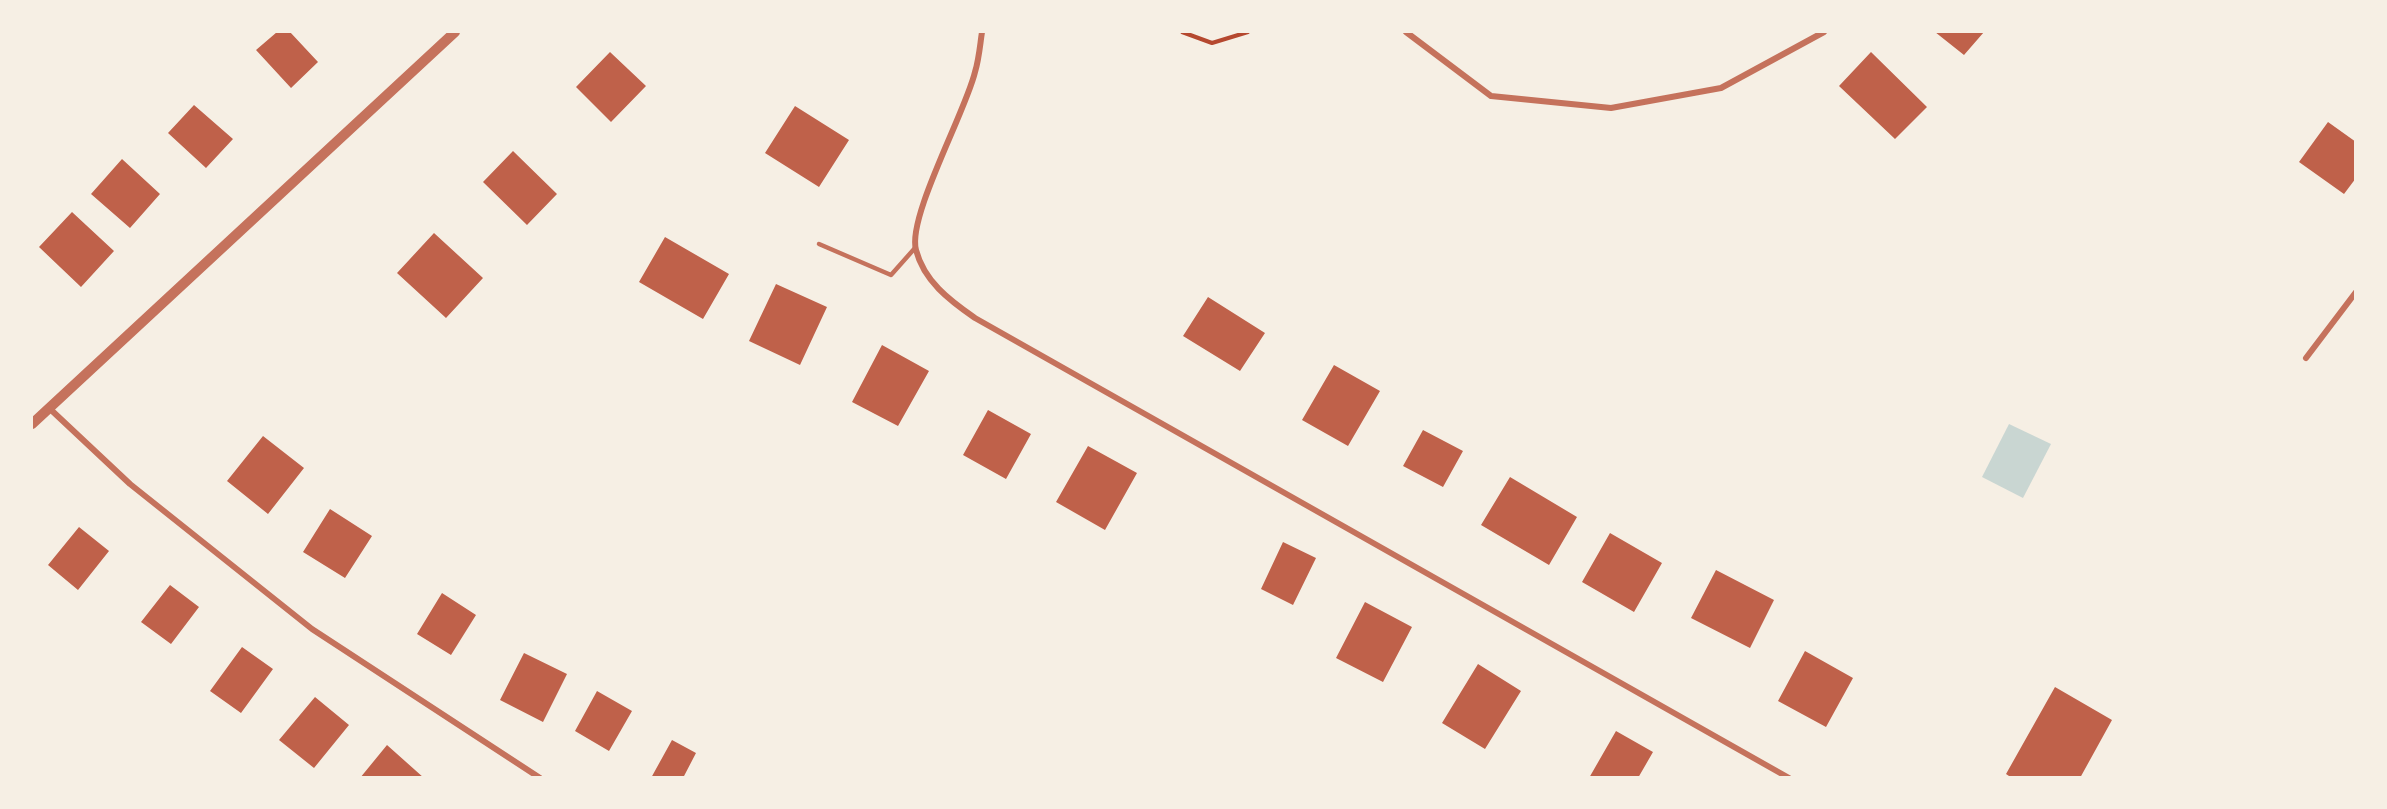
<!DOCTYPE html>
<style>
body{margin:0}
#map{position:relative;width:2387px;height:809px;overflow:hidden;background:#f6efe4;font-family:"DejaVu Sans",sans-serif}
canvas{display:block}
.frame{position:absolute;inset:0;border:33px solid #f6efe4;pointer-events:none}
</style>
<div id="map">
<canvas width="2387" height="809"></canvas>
<div class="frame"></div>
</div>
<script>
const c = document.querySelector('canvas').getContext('2d');
c.lineJoin = 'round';
function paint(path, color) { c.fillStyle = color; c.fill(path, 'evenodd'); }
function trace(path, color, width, dash) { c.strokeStyle = color; c.lineWidth = width; c.lineCap = dash ? 'butt' : 'round'; c.setLineDash(dash || []); c.stroke(path); }
paint(new Path2D(`
 M2009 424 2051 444 2023 498 1982 477Z`), '#c9d6d2');
paint(new Path2D(`
 M277 32H290L318 62 291 88 256 50Z
 M1935 32H1984L1964 55Z
 M610 52 646 86 611 122 576 87Z
 M1871 52 1927 107 1895 139 1839 86Z
 M194 105 233 139 206 168 168 133Z
 M795 106 849 140 819 187 765 153Z
 M2328 122 2356 142V178L2344 194 2299 162Z
 M513 151 557 194 527 225 483 182Z
 M122 159 160 194 130 228 91 194Z
 M72 212 114 251 81 287 39 247Z
 M434 233 483 278 446 318 397 273Z
 M665 237 729 274 703 319 639 282Z
 M776 284 827 307 800 365 749 341Z
 M1208 297 1265 333 1240 371 1183 336Z
 M882 345 929 371 898 426 852 402Z
 M1334 365 1380 391 1348 446 1302 420Z
 M988 410 1031 434 1006 479 963 455Z
 M1423 430 1463 451 1443 487 1403 466Z
 M263 436 304 468 268 514 227 481Z
 M1088 446 1137 473 1105 530 1056 502Z
 M1510 477 1577 517 1549 565 1481 525Z
 M330 509 372 536 345 578 303 552Z
 M79 527 109 551 78 590 48 565Z
 M1610 533 1662 563 1634 612 1582 582Z
 M1283 542 1316 558 1293 605 1261 589Z
 M1716 570 1774 600 1750 648 1691 618Z
 M170 585 199 607 171 644 141 622Z
 M442 593 476 615 451 655 417 634Z
 M1365 602 1412 627 1383 682 1336 658Z
 M242 647 273 669 241 713 210 691Z
 M1805 651 1853 678 1826 727 1778 701Z
 M524 653 567 674 543 722 500 700Z
 M1478 664 1521 691 1485 749 1442 723Z
 M2055 687 2112 720 2080 778H2012L2006 774Z
 M597 691 632 711 609 751 575 731Z
 M315 697 349 725 314 768 279 740Z
 M1616 731 1653 752 1638 778H1589Z
 M672 740 696 753 683 778H651Z
 M387 745 424 778H360Z`), '#bf614a');
trace(new Path2D(`
 M1182 32 1212 43 1248 32`), '#b5482f', 4);
trace(new Path2D(`
 M819 244 891 275 915 248`), '#c5725c', 4.5);
trace(new Path2D(`
 M982 32C980 45 979 59 975 72 966 111 907 217 916 250 924 281 949 300 975 318L1789 778
 M1406 32 1491 96 1611 108 1721 88 1824 32
 M2306 358 2356 292
 M49 408 130 484 312 629 540 778`), '#c5725c', 6);
trace(new Path2D(`
 M32 424 455 32`), '#c5725c', 10);
</script>
